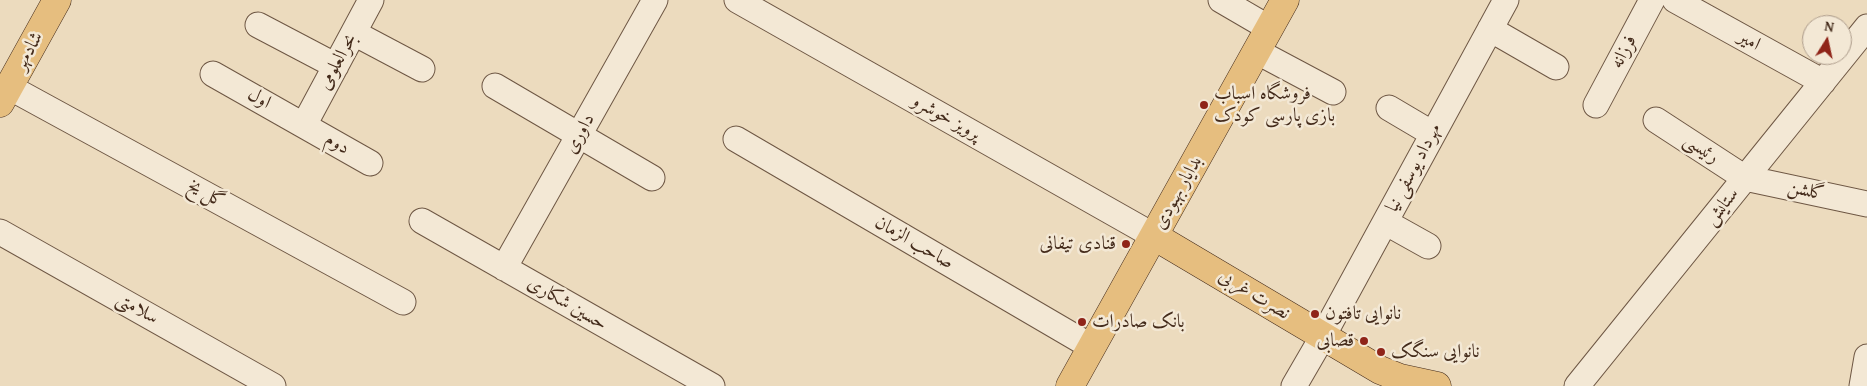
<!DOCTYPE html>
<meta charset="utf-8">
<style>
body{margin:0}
#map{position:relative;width:1867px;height:386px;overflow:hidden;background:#ecdbbe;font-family:"Gentium Book Plus",serif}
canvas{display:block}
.north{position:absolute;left:1802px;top:15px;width:50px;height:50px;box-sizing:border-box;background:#f3e8d5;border:1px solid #ad9c8b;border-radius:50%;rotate:10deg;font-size:14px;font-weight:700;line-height:20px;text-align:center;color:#442b1b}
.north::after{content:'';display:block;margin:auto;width:18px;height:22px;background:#8f2418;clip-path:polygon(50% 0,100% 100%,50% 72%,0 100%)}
</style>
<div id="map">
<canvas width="1867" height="386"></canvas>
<div class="north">N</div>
</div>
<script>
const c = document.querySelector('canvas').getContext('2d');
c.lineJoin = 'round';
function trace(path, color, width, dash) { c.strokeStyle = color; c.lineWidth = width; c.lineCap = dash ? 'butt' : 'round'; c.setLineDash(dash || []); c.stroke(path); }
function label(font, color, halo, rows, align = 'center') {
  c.font = font + ' "Gentium Book Plus",Amiri,serif'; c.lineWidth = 5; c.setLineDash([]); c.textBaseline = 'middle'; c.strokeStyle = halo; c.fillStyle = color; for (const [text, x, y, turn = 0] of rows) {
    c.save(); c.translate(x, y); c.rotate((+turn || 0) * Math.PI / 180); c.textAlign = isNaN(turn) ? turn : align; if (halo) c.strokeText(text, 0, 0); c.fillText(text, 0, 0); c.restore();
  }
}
const minor = new Path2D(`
 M737 0 1154 236
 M1221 0 1269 28
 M1675 0 1823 82
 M258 25 336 66
 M1490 29 1556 67
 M354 33 422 69
 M1256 51 1333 92
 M213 74 370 163
 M495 86 652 178
 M9 87 403 302
 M1596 105 1652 0
 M1389 108 1433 134
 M1656 120 1745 178 1867 204
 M304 125 371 0
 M736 139 1092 347
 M422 221 712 386
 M1385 222 1428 246
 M0 232 273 386
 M504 268 655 0
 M1294 386 1323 336 1506 0
 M1577 386 1867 27
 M1862 386 1867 357`);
const major = new Path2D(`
 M0 103 57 0
 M1154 236 1380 370 1400 378 1437 386
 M1070 386 1285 0`);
trace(minor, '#6e5744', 27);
trace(major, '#442b1b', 29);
trace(minor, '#f3e8d5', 25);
trace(major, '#e6be7f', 28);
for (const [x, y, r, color] of [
 [1204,105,5,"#8f2418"],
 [1126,244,5,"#8f2418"],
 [1315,314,5,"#8f2418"],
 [1082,322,5,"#8f2418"],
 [1364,341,5,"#8f2418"],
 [1381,352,5,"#8f2418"]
]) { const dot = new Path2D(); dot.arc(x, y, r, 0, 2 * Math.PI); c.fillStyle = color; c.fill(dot); trace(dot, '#f3e8d5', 2); }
label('19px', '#442b1b', '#f3e8d5', [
 ["امیر",1749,41,29],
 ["شادمهر",29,51,-61],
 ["فرزانه",1624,52,-62],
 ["بحرالعلومی",338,62,-62],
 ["اول",259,99,29],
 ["پرویز خوشرو",946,118,29],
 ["داوری",580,134,-61],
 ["دوم",337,144,30],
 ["رئیسی",1701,149,33],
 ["مهرداد یوسفی نیا",1414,168,-62],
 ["گلشن",1806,191,12],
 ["بدایار بهبودی",1178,193,-61],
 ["گل یخ",206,194,29],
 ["ستایش",1722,207,-51],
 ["صاحب الزمان",914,243,30],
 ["نصرت غربی",1254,295,31],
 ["حسین شکاری",567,304,30],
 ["سلامتی",137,309,29]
]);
label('19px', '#442b1b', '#f3e8d5', [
 ["فروشگاه اسباب",1214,94],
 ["بازی پارسی کودک",1214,116],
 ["قنادی تیفانی",1116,244,"right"],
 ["نانوایی تافتون",1325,314],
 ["بانک صادرات",1092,322],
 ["قصابی",1354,341,"right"],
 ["نانوایی سنگک",1391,352]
], 'left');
</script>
